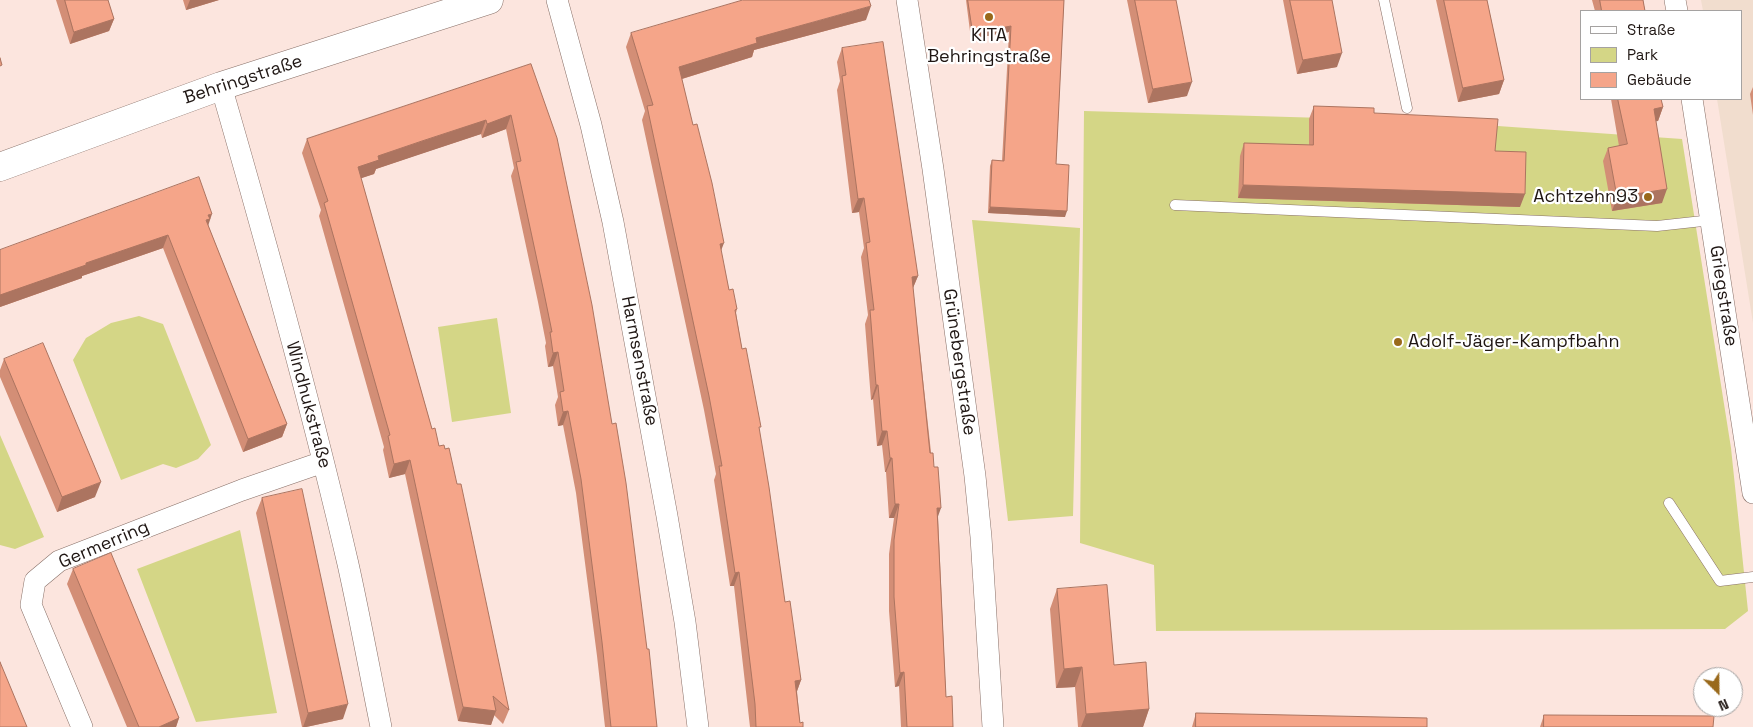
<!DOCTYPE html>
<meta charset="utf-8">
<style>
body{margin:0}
#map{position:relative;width:1753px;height:727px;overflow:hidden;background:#fce5de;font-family:"Space Grotesk",sans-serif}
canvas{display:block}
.legend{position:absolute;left:1580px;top:10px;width:162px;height:90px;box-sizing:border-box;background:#fff;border:1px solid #a5a2a1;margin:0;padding:6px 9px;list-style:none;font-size:15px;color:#1f1613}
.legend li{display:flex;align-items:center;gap:10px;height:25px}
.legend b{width:25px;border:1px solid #a5a2a1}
.north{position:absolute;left:1693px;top:667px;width:50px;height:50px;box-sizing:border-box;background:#fff;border:1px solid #a5a2a1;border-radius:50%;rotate:157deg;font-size:14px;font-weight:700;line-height:20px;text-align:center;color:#1f1613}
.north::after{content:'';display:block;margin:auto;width:18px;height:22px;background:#99691b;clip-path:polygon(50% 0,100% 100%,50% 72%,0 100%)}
</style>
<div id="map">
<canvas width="1753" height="727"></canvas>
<ul class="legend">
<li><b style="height:6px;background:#fff"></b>Straße</li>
<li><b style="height:14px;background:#d4d686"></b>Park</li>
<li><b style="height:14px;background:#f5a589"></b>Gebäude</li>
</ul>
<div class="north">N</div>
</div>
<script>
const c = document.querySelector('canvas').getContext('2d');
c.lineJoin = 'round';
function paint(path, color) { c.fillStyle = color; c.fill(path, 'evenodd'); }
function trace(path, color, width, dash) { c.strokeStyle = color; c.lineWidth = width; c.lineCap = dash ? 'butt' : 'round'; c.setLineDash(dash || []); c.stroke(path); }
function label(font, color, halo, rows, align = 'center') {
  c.font = font + ' "Space Grotesk",sans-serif'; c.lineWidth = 4.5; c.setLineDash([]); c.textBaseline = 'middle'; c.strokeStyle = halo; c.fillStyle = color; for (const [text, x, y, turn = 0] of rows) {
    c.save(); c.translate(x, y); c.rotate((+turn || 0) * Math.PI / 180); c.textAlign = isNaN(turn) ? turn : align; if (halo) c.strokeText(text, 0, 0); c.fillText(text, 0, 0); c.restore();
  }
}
paint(new Path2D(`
 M1701 0H1753V323L1717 99H1742V11H1703Z`), '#f1ddce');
paint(new Path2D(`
 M1084 111 1427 121 1682 139 1731 448 1748 611 1725 629 1156 631 1154 565 1080 543Z
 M972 220 1080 228 1073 516 1008 521Z
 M139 316 163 324 211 445 198 459 176 468 163 464 121 480 73 360 86 338 111 323Z
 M497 318 511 413 452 422 438 327Z
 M0 435 44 537 15 549 0 545Z
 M240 530 277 713 196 722 137 569Z`), '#d4d686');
const lane = new Path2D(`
 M1384 0 1407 108
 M1175 205 1657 226 1712 220
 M1669 503 1720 581 1753 577`);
const street = new Path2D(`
 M557 0 591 125 613 222 667 516 685 622 698 727
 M907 0 933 169 975 476 981 537 993 727
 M1675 0 1677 11
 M221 86C267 245 311 404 348 564 360 618 370 673 381 727
 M1692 99 1753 493
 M82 727 31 605 35 581 59 561 242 490 323 462`);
const secondary = new Path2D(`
 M0 167 221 86 489 0`);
trace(lane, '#887068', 11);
trace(street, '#887068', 22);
trace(secondary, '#887068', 29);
trace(lane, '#fff', 10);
trace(street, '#fff', 21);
trace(secondary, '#fff', 28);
paint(new Path2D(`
 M56 0H108L114 19 109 31 70 44Z
 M183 0H219L186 10Z
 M966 0H1064L1056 164 1065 217 988 213 990 166 992 160 1002 161 1009 32 971 39Z
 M1127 0H1176L1187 96 1148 103Z
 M1283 0H1332L1337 67 1297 74Z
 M1436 0H1487L1504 80 1499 94 1458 102Z
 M1592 0H1643L1645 11H1595Z
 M866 20 754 50 752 57 682 79 729 290 737 309 736 313 742 349 759 432 785 602 801 680 797 691 800 723 803 727H750L734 586H730L714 480 716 474 704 410 642 120 645 111 626 47 631 33Z
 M842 48 918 276 913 288 938 516 946 697 953 727H901L899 686 895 687 889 611V554L894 518H889L886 472H885L882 445 877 446 873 399 871 400 865 324 868 315 861 257 864 248 859 212 852 213 837 90 840 81 837 62Z
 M531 64 647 649 657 727H605L597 656 576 493 563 425 558 426 555 405 558 397 553 366 548 367 545 346 546 343 538 302 511 176 514 168 506 129 482 138 481 134 417 155 376 169 374 174 361 178 432 429 439 446 509 710 503 724 494 715 491 725 458 721 405 474 389 478 383 450 384 447 319 216 321 210 302 153 307 139Z
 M1753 87V115L1750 94Z
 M1611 99H1661L1663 107 1658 121H1656L1662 203 1612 211 1603 161 1608 148 1619 146Z
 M1314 106 1374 113 1495 151 1520 207 1238 198 1240 156 1244 143 1309 145V119Z
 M208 225 287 424 282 437 243 452 163 248 82 276V278L0 307V250Z
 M4 359 95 497 57 512 0 377V370Z
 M262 498 343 719 306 727H302L256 513Z
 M73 569 179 718 176 727H127L67 584Z
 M1057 589 1114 665 1149 709 1143 727H1078L1075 687 1056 688 1050 609Z
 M1196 713 1427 727H1192Z
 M1544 715 1713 727H1540Z`), '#d38e76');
paint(new Path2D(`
 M190 0H219L186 10Z
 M871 6 866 20 754 50 752 57 675 81 679 67 756 38Z
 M114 19 109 31 70 44 74 32Z
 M1011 26 1009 32 971 39 973 33Z
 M1342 53 1337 67 1297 74 1303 60Z
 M1504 80 1499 94 1458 102 1463 88Z
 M1192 82 1187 96 1148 103 1153 89Z
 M1663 107 1658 121 1648 123 1654 109Z
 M511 115 506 129 482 138 487 124Z
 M486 120 481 134 376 169 374 174 353 181 358 167 378 156Z
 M1243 185 1525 194 1520 207 1238 198Z
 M1667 189 1662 203 1612 211 1617 197Z
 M864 198 859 212 852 213 858 199Z
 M990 207 1067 211 1065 217 988 213Z
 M212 214 208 226 202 233 208 215Z
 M168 235 163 248 82 276V278L0 307V295L86 263Z
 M724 243 719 256 720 244Z
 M918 276 912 290V277Z
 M558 352 553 366 548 367 553 353Z
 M876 385H878L873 399 871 400Z
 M568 411 563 425 558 426 563 412Z
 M287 424 282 437 243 452 248 439Z
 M882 431H887L882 445 877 446Z
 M890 458H892L886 472H885Z
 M410 460 405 474 389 478 394 464Z
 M101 482 95 497 57 512 62 497Z
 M895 504H899L894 518H889Z
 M937 508H941L936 522Z
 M739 572 734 586H730L735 573Z
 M1082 667 1075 687 1056 688 1064 669Z
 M904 672 899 686 895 687 900 673Z
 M801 680 796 694 795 681Z
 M348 704 343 719 306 727H303L308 713Z
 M463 707 496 711 491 725 458 721Z
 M1149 709 1143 727H1081L1086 714Z
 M179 718 176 727H159Z`), '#ac7460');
const building = new Path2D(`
 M65 0H108L114 19 74 32Z
 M743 0H869L871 6 756 38 757 43 679 67 693 125 697 124 712 183 724 243 720 244 729 290 733 289 737 309 735 310 742 349 746 348 761 427H759L769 487 785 602 790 601 801 680 795 681 800 723 803 722V727H756L755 704 739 572 735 573 719 466H722L709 396 647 106 653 105 631 33Z
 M968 0H1064L1056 164 1069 165 1067 211 990 207 992 160 1004 161 1011 26 973 33Z
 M1135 0H1176L1192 82 1153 89Z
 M1290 0H1332L1342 53 1303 60Z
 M1444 0H1487L1504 80 1463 88Z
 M1600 0H1643L1645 11H1602Z
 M883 42 918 276 912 277 930 453H933L934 467H938L941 508H937L946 697 952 696 953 727H907L904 672 900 673 894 597V540L899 504H895L892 458H890L887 431H882L878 385H876L870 310H874L866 243 870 242 864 198 858 199 842 76 846 75 842 48Z
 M0 58 2 65 0 66Z
 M531 64 557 138 592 305 612 424 616 423 626 483 647 649H649L657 727H611L602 642 581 479 568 411 563 412 560 392 564 391 558 352 553 353 550 332H552L543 288 516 162 521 161 511 115 487 124 486 120 422 141 378 156 379 160 358 167 432 429 435 428 439 446 444 445 445 449 449 448 457 484H461L509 710 493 696 496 711 463 707 410 460 394 464 388 436 390 435 324 203 328 201 307 139Z
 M1618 99H1661L1663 107 1654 109 1667 189 1617 197 1608 148 1627 144Z
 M1314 106 1374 108V113L1498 119 1495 151 1526 152 1525 194 1243 185 1244 143 1313 145Z
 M199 177 212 214 208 215 210 219 206 220 287 424 248 439 168 235 86 263V265L0 295V250Z
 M43 343 101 482 62 497 4 359Z
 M302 489 348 704 308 713 262 498Z
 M111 553 179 718 159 727H139L73 569Z
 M1107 585 1114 665 1146 662 1149 709 1086 714 1082 667 1064 669 1057 589Z
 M0 662 27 727H0Z
 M1196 713 1427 718V727H1196Z
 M1544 715 1714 716 1713 727H1544Z`);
paint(building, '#f5a589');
trace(building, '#ac7460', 1);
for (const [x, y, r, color] of [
 [989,17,5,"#99691b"],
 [1648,197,5,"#99691b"],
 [1398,342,5,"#99691b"]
]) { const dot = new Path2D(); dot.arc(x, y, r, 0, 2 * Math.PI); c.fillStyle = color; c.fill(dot); trace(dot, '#fff', 2); }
label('18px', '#1f1613', '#fff', [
 ["KITA",989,36],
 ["Behringstraße",989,57],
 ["Achtzehn93",1638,197,"right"],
 ["Adolf-Jäger-Kampfbahn",1408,342,"left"]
]);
label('18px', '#1f1613', '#fff', [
 ["Behringstraße",243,80,-18],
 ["Griegstraße",1723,296,81],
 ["Harmsenstraße",639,361,79],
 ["Grünebergstraße",959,362,82],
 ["Windhukstraße",308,405,75],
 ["Germerring",104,545,-23]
]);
</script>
